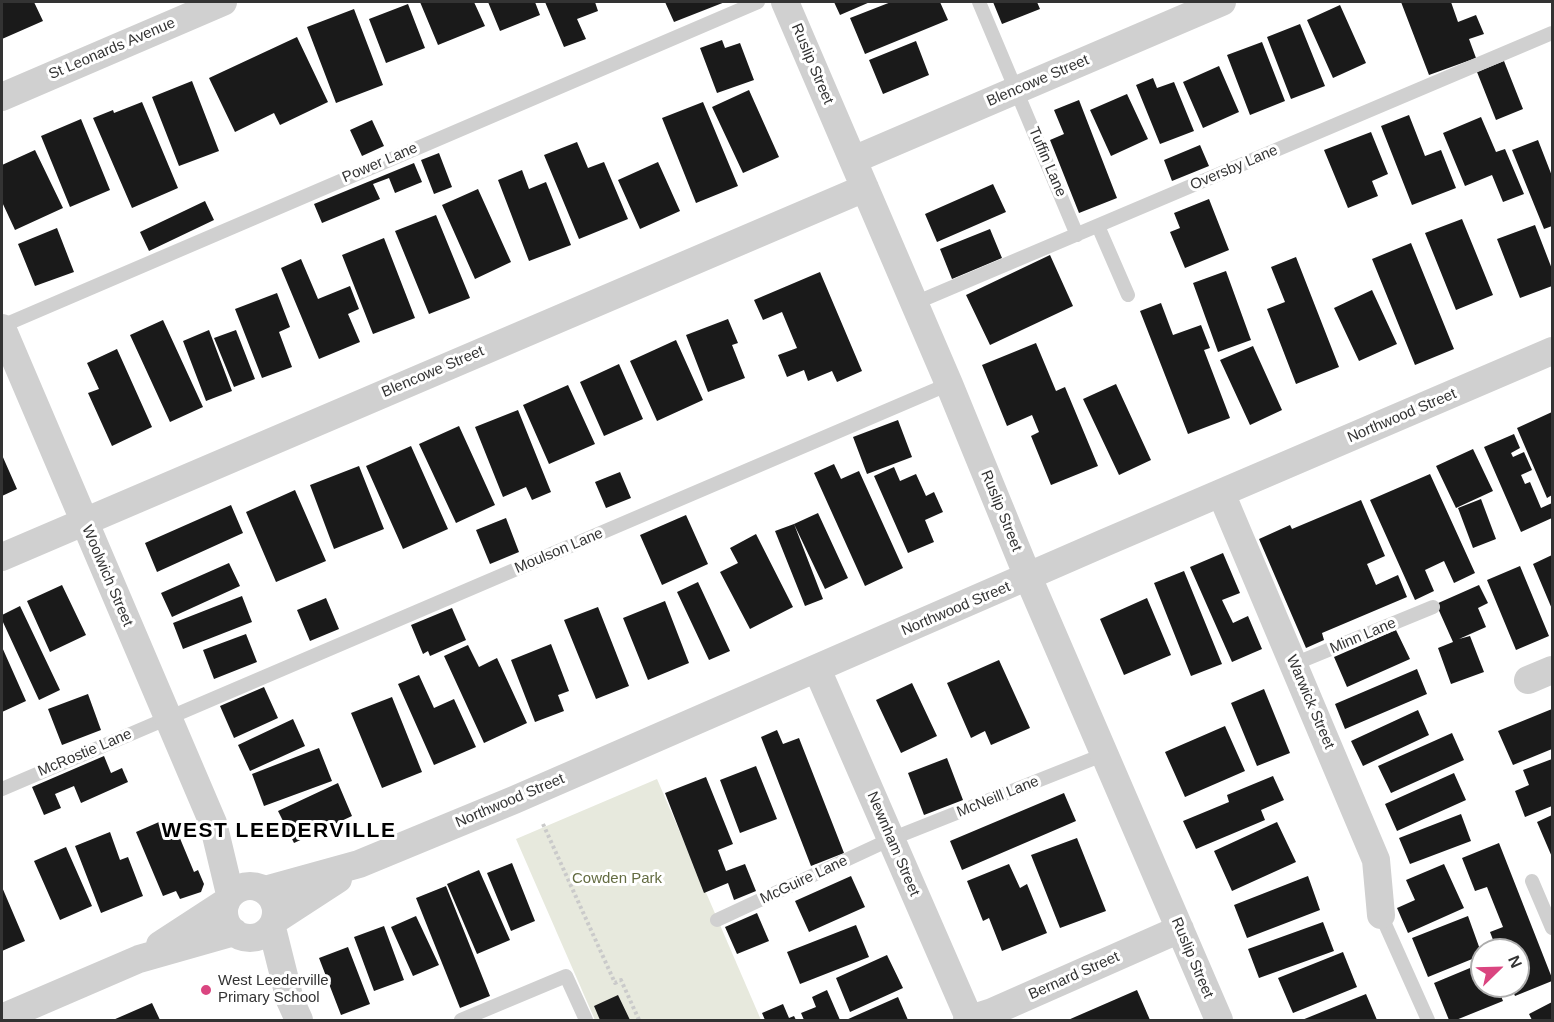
<!DOCTYPE html>
<style>
body{margin:0}
#map{position:relative;width:1554px;height:1022px;overflow:hidden;background:#fff;font-family:Helvetica,sans-serif}
canvas{display:block}
.frame{position:absolute;inset:0;border:3px solid #333;pointer-events:none}
.north{position:absolute;left:1470px;top:938px;width:60px;height:60px;box-sizing:border-box;background:#fff;border:2px solid #adadad;border-radius:50%;rotate:67deg;font-size:16px;font-weight:700;line-height:24px;text-align:center;color:#333}
.north::after{content:'';display:block;margin:auto;width:21px;height:27px;background:#da4580;clip-path:polygon(50% 0,100% 100%,50% 72%,0 100%)}
</style>
<div id="map">
<canvas width="1554" height="1022"></canvas>
<div class="frame"></div>
<div class="north">N</div>
</div>
<script>
const c = document.querySelector('canvas').getContext('2d');
c.lineJoin = 'round';
function paint(path, color) { c.fillStyle = color; c.fill(path, 'evenodd'); }
function trace(path, color, width, dash) { c.strokeStyle = color; c.lineWidth = width; c.lineCap = dash ? 'butt' : 'round'; c.setLineDash(dash || []); c.stroke(path); }
function label(font, color, halo, rows, align = 'center') {
  c.font = font + ' Helvetica,sans-serif'; c.lineWidth = 6; c.setLineDash([]); c.textBaseline = 'middle'; c.strokeStyle = halo; c.fillStyle = color; for (const [text, x, y, turn = 0] of rows) {
    c.save(); c.translate(x, y); c.rotate((+turn || 0) * Math.PI / 180); c.textAlign = isNaN(turn) ? turn : align; if (halo) c.strokeText(text, 0, 0); c.fillText(text, 0, 0); c.restore();
  }
}
paint(new Path2D(`
 M657 779 761 1020H595L516 839Z`), '#e7e9dd');
paint(new Path2D(`
 M2 2H34L43 21 2 39Z
 M420 2H474L485 26 438 45Z
 M488 2H535L540 15 500 31Z
 M545 2H595L598 11 577 19 586 39 564 47Z
 M665 2H725L674 22Z
 M834 2H870L840 15Z
 M891 2H940L948 20 865 54 850 18Z
 M993 2H1037L1040 9 1002 24Z
 M1401 2H1451L1458 22 1476 15 1484 34 1469 39 1476 58 1429 75Z
 M408 4 425 48 386 63 369 19Z
 M1340 5 1366 63 1333 78 1307 20Z
 M354 9 383 85 336 103 307 27Z
 M1300 24 1325 86 1291 99 1267 37Z
 M297 37 328 102 280 125 274 113 235 132 209 78Z
 M722 40 725 48 740 43 754 80 717 93 700 48Z
 M916 41 929 75 883 94 869 60Z
 M1262 42 1285 101 1250 115 1227 55Z
 M1504 61 1523 109 1496 120 1477 72Z
 M1219 66 1239 112 1203 128 1183 82Z
 M1153 78 1157 88 1174 82 1194 131 1160 144 1136 85Z
 M192 81 219 151 179 166 152 97Z
 M749 90 779 157 743 173 712 107Z
 M1127 94 1148 139 1111 156 1090 110Z
 M1079 100 1117 198 1079 213 1050 140 1064 134 1054 110Z
 M142 102 178 188 132 208 93 118 113 110 114 113Z
 M703 102 738 186 696 203 662 118Z
 M1409 115 1425 156 1441 150 1456 188 1412 205 1381 126Z
 M1481 117 1496 152 1505 149 1524 194 1503 202 1492 175 1465 186 1443 133Z
 M81 119 110 190 70 207 41 136Z
 M372 120 384 146 362 156 350 130Z
 M1371 132 1388 174 1372 181 1378 196 1348 208 1324 150Z
 M1538 140 1552 176V226L1544 229 1512 150Z
 M577 142 588 168 604 162 628 219 579 239 544 155Z
 M1200 145 1209 166 1172 181 1164 160Z
 M35 150 63 208 15 230 2 202V165Z
 M439 153 452 187 434 194 421 160Z
 M658 162 680 211 640 229 618 180Z
 M414 163 422 182 395 193 389 178 373 184 380 199 322 223 314 204Z
 M522 170 529 189 546 182 571 245 529 261 498 180Z
 M993 184 1006 212 937 242 925 214Z
 M478 189 511 262 475 279 442 205Z
 M1209 199 1229 250 1185 268 1170 232 1180 228 1174 213Z
 M205 201 214 220 149 251 140 232Z
 M436 215 470 298 429 314 395 231Z
 M1462 219 1493 295 1456 310 1425 233Z
 M1535 225 1552 269V286L1520 298 1497 239Z
 M57 228 74 272 35 286 18 244Z
 M990 229 1002 258 952 279 940 249Z
 M384 238 415 318 373 334 342 255Z
 M1411 243 1454 349 1415 365 1372 259Z
 M1050 255 1073 306 990 345 966 295Z
 M1296 257 1339 367 1296 384 1267 309 1285 302 1271 267Z
 M301 259 318 299 350 286 359 309 348 314 360 342 319 359 281 268Z
 M1226 271 1251 340 1218 352 1193 283Z
 M820 272 862 371 837 382 832 371 808 381 804 370 787 377 778 355 797 348 782 312 763 320 754 300Z
 M1372 290 1397 344 1359 361 1334 308Z
 M277 293 290 327 279 332 292 367 262 378 235 309Z
 M1161 303 1173 335 1201 325 1210 348 1204 350 1230 418 1188 434 1140 311Z
 M728 319 738 343 732 345 745 378 708 392 686 335Z
 M163 320 203 407 170 422 130 335Z
 M209 330 232 391 206 401 183 341Z
 M236 330 255 379 234 387 214 338Z
 M676 340 703 400 657 421 630 361Z
 M1036 343 1056 391 1065 387 1098 466 1051 485 1031 436 1039 432 1032 415 1007 426 982 365Z
 M1253 346 1282 410 1250 425 1220 360Z
 M117 349 152 427 112 446 88 393 99 389 87 363Z
 M619 364 643 419 604 436 580 382Z
 M1116 384 1151 460 1119 475 1083 399Z
 M568 385 595 444 549 464 523 405Z
 M518 410 551 492 532 500 526 487 503 497 475 427Z
 M1552 412V495L1547 498 1517 428Z
 M898 420 912 457 867 474 853 437Z
 M459 426 495 505 456 523 419 444Z
 M1514 434 1520 448 1511 453 1513 457 1524 452 1532 470 1521 475 1525 484 1530 482 1541 508 1552 503V518L1521 532 1484 447Z
 M411 446 448 529 403 549 366 466Z
 M1473 449 1493 491 1456 508 1436 466Z
 M2 455 17 489 2 496Z
 M834 464 841 479 859 471 903 568 865 586 814 473Z
 M359 466 384 529 334 549 310 485Z
 M894 467 900 481 916 474 926 496 934 492 943 512 925 520 934 542 908 553 874 476Z
 M620 472 631 498 606 508 595 482Z
 M1430 474 1475 573 1454 583 1444 561 1425 570 1434 591 1415 600 1370 500Z
 M295 490 326 561 276 582 246 512Z
 M1481 499 1496 539 1473 548 1458 508Z
 M1361 500 1385 556 1367 564 1376 585 1398 575 1407 597 1322 633 1324 640 1306 648 1259 539 1290 525 1292 529Z
 M231 505 243 533 157 572 145 543Z
 M818 513 848 578 825 589 794 524Z
 M686 515 708 564 662 585 640 535Z
 M506 518 519 552 490 564 476 530Z
 M794 524 823 599 805 606 775 531Z
 M756 534 793 607 750 629 720 572 738 563 730 548Z
 M1223 553 1240 593 1222 600 1233 623 1248 616 1262 649 1232 662 1190 567Z
 M1552 555V609L1533 564Z
 M229 563 240 586 172 617 161 593Z
 M1520 566 1549 636 1516 650 1487 580Z
 M1184 571 1222 664 1191 676 1154 583Z
 M698 582 730 651 709 660 677 592Z
 M62 585 86 635 50 652 27 601Z
 M1479 585 1488 603 1478 608 1486 627 1459 639 1470 636 1484 672 1451 684 1438 648 1453 642 1436 604Z
 M242 596 252 622 183 649 173 623Z
 M326 598 339 629 310 641 297 610Z
 M1147 598 1171 655 1124 675 1100 619Z
 M665 601 689 663 648 680 623 618Z
 M20 606 60 690 39 700 2 620V615Z
 M598 607 629 686 596 699 564 620Z
 M452 608 466 640 430 656 428 651 423 654 411 625Z
 M1396 630 1410 659 1347 687 1334 657Z
 M246 634 257 662 214 679 203 650Z
 M551 644 569 691 558 695 564 711 535 722 511 660Z
 M468 645 479 667 497 658 527 723 484 743 444 656Z
 M2 647 26 701 2 712Z
 M999 660 1030 728 991 745 985 731 971 738 947 683Z
 M1417 669 1427 694 1345 729 1335 704Z
 M419 675 434 708 454 699 476 747 434 765 398 684Z
 M912 683 937 736 901 753 876 700Z
 M264 687 278 718 234 738 220 706Z
 M1264 689 1290 753 1257 766 1231 703Z
 M88 694 101 730 62 745 48 709Z
 M392 697 422 772 382 788 351 713Z
 M1552 709V749L1513 765 1498 731Z
 M1418 710 1429 735 1363 766 1351 741Z
 M293 719 305 746 250 771 238 745Z
 M1225 726 1245 771 1185 797 1165 752Z
 M777 730 783 744 799 738 844 853 811 866 761 737Z
 M1452 733 1464 760 1391 793 1378 766Z
 M319 748 332 781 264 806 252 774Z
 M104 756 111 773 122 768 128 782 81 803 74 786 55 794 61 808 44 815 32 787Z
 M947 758 963 800 924 815 908 773Z
 M1552 759V806L1525 817 1515 791 1529 785 1523 770Z
 M756 766 777 819 740 833 720 780Z
 M1454 773 1466 800 1397 831 1385 804Z
 M1273 776 1284 800 1261 810 1265 820 1196 849 1183 821 1229 802 1227 795Z
 M706 777 733 844 718 850 726 871 745 864 756 891 734 900 728 883 704 893 665 793Z
 M338 783 352 816 294 843 278 811Z
 M1064 793 1076 821 962 870 950 841Z
 M1461 814 1471 841 1410 864 1399 838Z
 M1552 815V857L1537 822Z
 M159 822 162 830 174 824 194 872 198 870 204 884 201 892 180 899 176 891 163 896 136 832Z
 M1277 822 1296 862 1232 891 1214 851Z
 M110 832 120 860 128 857 143 896 101 913 75 846Z
 M1077 838 1106 911 1060 928 1031 855Z
 M1499 843 1552 978V981L1515 996 1511 986H1518V950H1497L1490 932 1503 927 1487 887 1475 891 1462 858Z
 M66 847 92 906 60 920 34 861Z
 M512 863 535 921 511 931 487 873Z
 M1009 864 1020 888 1027 884 1047 933 1002 951 989 918 983 921 967 881Z
 M1444 864 1464 908 1408 933 1397 908 1415 900 1406 880Z
 M479 870 510 940 477 954 447 884Z
 M851 876 865 907 809 932 795 901Z
 M1308 876 1320 910 1247 938 1234 905Z
 M446 886 490 996 460 1008 416 898Z
 M2 887 25 941 2 951Z
 M757 913 769 941 737 954 725 927Z
 M416 916 439 965 413 976 391 927Z
 M1468 916 1482 955 1428 977 1412 938Z
 M1323 922 1334 951 1259 978 1248 949Z
 M856 925 869 957 800 984 787 952Z
 M384 926 404 980 374 991 354 937Z
 M348 947 370 1004 341 1015 319 958Z
 M1343 952 1357 987 1293 1013 1278 978Z
 M887 955 903 988 850 1012 836 978Z
 M1482 963V986H1497L1503 1001 1456 1020H1449L1434 983Z
 M827 990 840 1020H804L801 1013 816 1007 812 997Z
 M1137 990 1150 1020H1068Z
 M1366 994 1377 1020H1302Z
 M618 995 630 1020H600L594 1006Z
 M898 997 908 1020H846Z
 M1552 1002V1020H1532L1529 1014Z
 M152 1003 160 1020H113Z
 M783 1004 789 1018 794 1016 796 1020H765L762 1013Z`), '#1a1a1a');
trace(new Path2D(`
 M543 824 615 983 621 980 639 1020`), '#cacaca', 4, [3, 3]);
trace(new Path2D(`
 M979 2 1077 235
 M1098 226 1128 295
 M915 303 1552 33
 M2 326 758 2
 M1294 664 1433 607
 M2 789 949 384
 M1532 881 1552 928
 M1381 915 1428 1020
 M717 920 891 839 1105 754
 M461 1020 566 976 586 1020`), '#d0d0d0', 14);
trace(new Path2D(`
 M785 2 949 384 1028 577 1219 1020
 M2 97 223 2
 M853 160 1222 2
 M2 328 213 823 230 894
 M1221 493 1376 860 1381 915
 M2 557 865 188
 M817 669 969 1018
 M1528 680 1552 670
 M224 912a26 26 0 1 1 52 0a26 26 0 1 1-52 0Z
 M265 890 359 864 514 800 1104 543 1552 351
 M275 920 338 879
 M272 928 290 1000 299 1020
 M160 945 226 902
 M2 1018 139 959 234 932
 M967 1020 992 1012 1180 929`), '#d0d0d0', 28);
for (const [x, y, r, color] of [
 [206,990,6,"#da4580"]
]) { const dot = new Path2D(); dot.arc(x, y, r, 0, 2 * Math.PI); c.fillStyle = color; c.fill(dot); trace(dot, '#fff', 2); }
label('15px', '#333', '#fff', [
 ["St Leonards Avenue",112,49,-23],
 ["Ruslip Street",812,64,67],
 ["Blencowe Street",1038,81,-23],
 ["Tuffin Lane",1047,162,67],
 ["Power Lane",380,163,-23],
 ["Oversby Lane",1234,168,-23],
 ["Blencowe Street",433,372,-23],
 ["Northwood Street",1402,416,-23],
 ["Ruslip Street",1001,511,68],
 ["Moulson Lane",559,551,-23],
 ["Woolwich Street",107,576,67],
 ["Northwood Street",956,609,-23],
 ["Minn Lane",1363,636,-23],
 ["Warwick Street",1310,702,67],
 ["McRostie Lane",85,753,-23],
 ["McNeill Lane",998,797,-22],
 ["Northwood Street",510,801,-23],
 ["Newnham Street",893,844,67],
 ["McGuire Lane",804,880,-25],
 ["Ruslip Street",1192,958,67],
 ["Bernard Street",1074,976,-24]
]);
label('15px', '#646c42', '#fff', [
 ["Cowden Park",617,879]
]);
label('15px', '#333', '#fff', [
 ["West Leederville",218,981],
 ["Primary School",218,998]
], 'left');
c.letterSpacing = '1.5px';
label('bold 21px', '#000', '#fff', [
 ["WEST LEEDERVILLE",279,831]
]);
c.letterSpacing = '0px';
</script>
